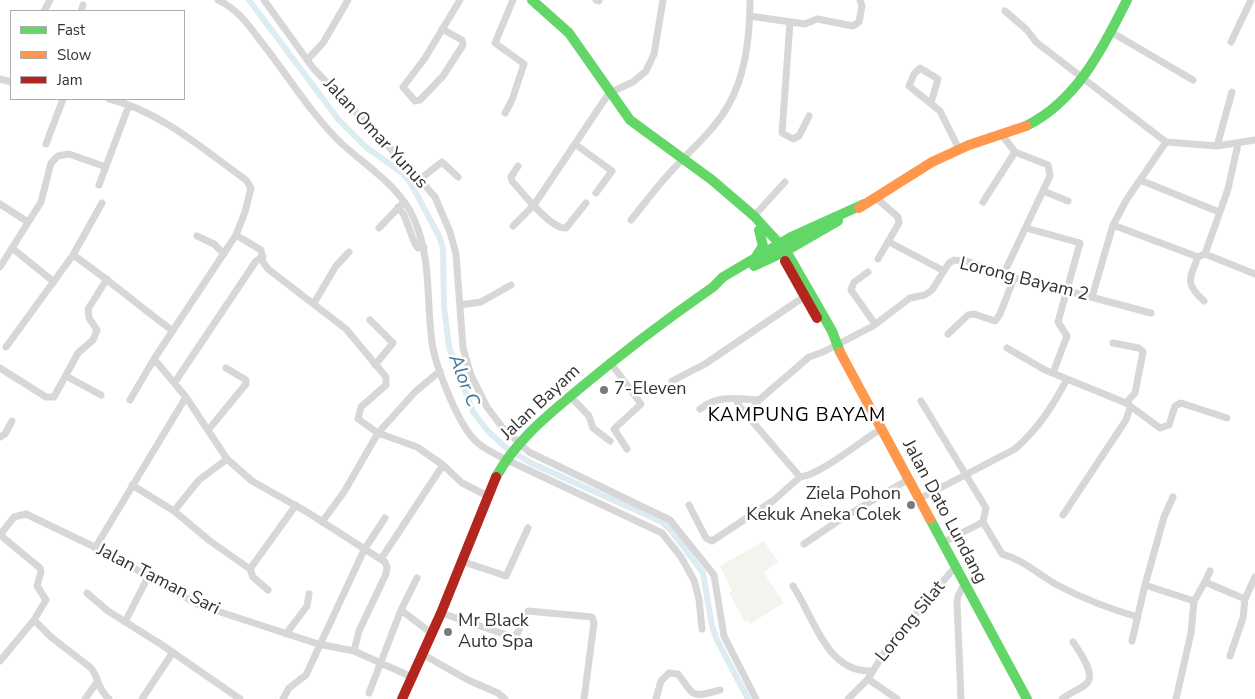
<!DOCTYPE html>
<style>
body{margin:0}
#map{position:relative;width:1255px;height:699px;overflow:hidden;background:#fff;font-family:"Nunito Sans",sans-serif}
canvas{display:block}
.legend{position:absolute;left:10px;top:10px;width:175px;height:90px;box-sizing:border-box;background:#fff;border:1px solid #adadad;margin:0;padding:6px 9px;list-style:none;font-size:15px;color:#333}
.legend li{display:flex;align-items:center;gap:10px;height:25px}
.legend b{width:25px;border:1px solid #adadad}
</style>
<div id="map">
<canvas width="1255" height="699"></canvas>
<ul class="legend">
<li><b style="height:6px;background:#63d668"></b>Fast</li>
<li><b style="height:6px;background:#ff974d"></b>Slow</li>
<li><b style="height:6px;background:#b3261e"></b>Jam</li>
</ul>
</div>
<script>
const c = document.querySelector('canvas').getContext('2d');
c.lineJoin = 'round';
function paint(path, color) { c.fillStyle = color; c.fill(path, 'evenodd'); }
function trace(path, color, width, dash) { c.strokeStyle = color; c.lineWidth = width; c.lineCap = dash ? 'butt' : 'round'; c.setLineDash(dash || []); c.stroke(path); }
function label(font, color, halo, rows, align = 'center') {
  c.font = font + ' "Nunito Sans",sans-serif'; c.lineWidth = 5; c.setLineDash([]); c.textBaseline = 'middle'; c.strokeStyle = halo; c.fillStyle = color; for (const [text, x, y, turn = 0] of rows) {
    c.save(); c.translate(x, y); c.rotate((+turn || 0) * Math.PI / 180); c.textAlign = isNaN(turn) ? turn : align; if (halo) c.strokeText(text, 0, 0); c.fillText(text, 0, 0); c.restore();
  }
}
paint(new Path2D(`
 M764 541 778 562 764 573 784 603 750 624 748 620 745 622 729 593 732 591 720 566Z`), '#f1f5ed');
trace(new Path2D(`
 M249 0 338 119 366 147 401 172 409 180 439 236 443 248 444 306 449 347 473 412 488 431 505 447 531 463 662 522 670 529 703 573 712 626 717 640 748 699`), '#ddebf3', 6);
trace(new Path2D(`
 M218 0C240 10 251 29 266 48 290 79 312 115 341 143 366 166 401 187 414 219 432 260 426 299 432 342 435 366 456 417 471 436 480 447 493 453 505 459L662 533 681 557 694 580 699 599 702 629
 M264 0 313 68 414 173 435 197 450 232 456 254 463 348 471 375 487 407 502 427 529 452 670 520 714 575 724 636 756 699
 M596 0 599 1
 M44 11 50 0
 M81 11 83 5
 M1005 11 1027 30 1036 42 1166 142 1217 146 1255 140
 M750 16 805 24 817 19 853 26 859 22 862 6 860 0
 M790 22 782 133 793 139 799 136 809 116
 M442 29 462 40 463 45 443 76 420 100 415 101 403 87 425 58 460 0
 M1111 32 1193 80
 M1231 42 1251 0
 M307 60 323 43 348 0
 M0 79 11 82
 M109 99C160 111 204 150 246 180L251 188 245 212 236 235 154 359 130 400
 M931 103 938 79 920 68 914 74 909 86 940 111 959 149
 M505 113 512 100 524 64 495 43 513 0
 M1002 135 1015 152 1048 165 1050 176 1004 273
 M1166 142 1127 199 1113 225 1198 257 1205 254 1255 274
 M46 144 63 99
 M575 144 612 171 596 193
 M1217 146 1232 92
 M518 166 511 177 512 181C522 192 551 230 566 228L586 203
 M420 179 442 162 458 177
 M1140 180 1219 212
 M99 185 129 105
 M1043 191 1068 201
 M875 197 898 217 899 223 878 259
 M983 202 1015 152
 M0 204 28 222
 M398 207 404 215 415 244 418 248 424 247
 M754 216 785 182
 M631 220C648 199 664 177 683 159 700 141 717 126 729 104 746 74 750 33 750 0
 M513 226 534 205 609 93 633 82 646 71 654 54 663 0
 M379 228 402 204
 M1026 228 1080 243 1058 322 1067 336 1053 373
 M236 235 261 250 263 262 268 269 346 329 386 377V385L361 407 358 419 378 433 417 447 443 465 462 483 488 496
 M197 236 214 244 224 254
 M889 242 944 271
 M12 248 54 282
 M1205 254 1228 189 1238 144
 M73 255C108 279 139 306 173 331
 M1198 257C1189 279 1185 284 1204 301
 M0 267 41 202 51 163 58 156 69 154 106 167
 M868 272 854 282 851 290 875 324
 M1092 297 1113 225
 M314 303 336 266 349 252
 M460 305 481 302 511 285
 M370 320 393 343 375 365
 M948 334 968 315 974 314 995 321 1000 314 1014 278
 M1113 343 1139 348 1143 352 1135 393 1126 403
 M6 347 73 255 102 203
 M1007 348 1045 370 1126 403 1160 428 1169 425 1175 406 1181 403 1227 418
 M154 359 186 397 227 459 252 481 307 512 385 562 387 567 386 574 359 631 354 651
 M610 362 641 404 614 429 627 449
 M0 368 46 397H54L78 353 93 340 97 330 89 318 88 309 107 279
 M66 376 101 395
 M672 381 705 364 805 296
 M175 382 256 261 263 256
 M570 396 589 416 593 428 610 441
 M736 399 739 406 800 477
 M921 401 986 508 983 522
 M700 409C718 394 738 399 759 400
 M748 416 759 400 809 357 823 352 873 326 910 298 925 295 932 290 949 263 954 260 966 261 1042 287 1068 291 1151 313
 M209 429 246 384V380L226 368
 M0 437 5 434 12 421
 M800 477C819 476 862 440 881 429
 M132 485 174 511 210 541 250 569 253 577 268 590
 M1173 497 1164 517 1145 585 1194 601
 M919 499 1015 449C1038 429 1053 406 1067 379
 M689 505 706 538 712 541 774 500 800 477
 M174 511 199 480 227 459
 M1063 515 1126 420 1130 408
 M322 522 344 492 378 433 415 392 440 371
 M983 522 1002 554C1024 560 1039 575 1059 586 1084 599 1110 609 1138 617
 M942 543 983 522
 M804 544 841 519 909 479
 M95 548 186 397
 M381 559 443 465
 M461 561 506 576 528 528
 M250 569 296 505
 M1205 582 1210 571
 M793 586C814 617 826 673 872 671
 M87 593 108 611 162 645 240 699
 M1245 599 1255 577
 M401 610 431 633
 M441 613 513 637 517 634 528 611 592 617 594 623 584 699
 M34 620 51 637 91 668C99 678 98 690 109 699
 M125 622 148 577
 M286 634 307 606 309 594
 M1132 641 1145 585
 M422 654 468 680 498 693 505 699
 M0 661 34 620 46 600 37 586 41 572 40 568 0 535 14 517 26 514 107 553 199 605 318 644 354 651 412 677
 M868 679 897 699
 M369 693 401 610 417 578
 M85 699 97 682
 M142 699 173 652
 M283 699 289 688 306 675 364 550 385 518
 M656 699 661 681 669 673 678 674C695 697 691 698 720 690
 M848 699 868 679 894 637 911 620 955 567
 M961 699 957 603 958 596 964 584
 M1062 699C1069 693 1079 690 1086 684 1097 675 1079 651 1073 642
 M1176 699 1191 633 1194 601 1205 582 1245 599 1243 618 1230 656`), '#d7d7d7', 7);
trace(new Path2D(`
 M532 0 569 33 630 120 712 180 754 216 786 251 832 331 840 352
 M1026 126C1077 101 1103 48 1127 0
 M757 255 763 246 759 230
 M754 266 786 251 838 221
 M496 477C516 440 548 415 579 389 622 353 667 319 713 287L723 277 791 237 864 204
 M930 519 1027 699`), '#63d668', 10);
trace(new Path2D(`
 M859 208 932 162 969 145 1026 126
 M840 352 930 519`), '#ff974d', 10);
trace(new Path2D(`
 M785 261 817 318
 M402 699 441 613 496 477`), '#b3261e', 10);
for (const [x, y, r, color] of [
 [604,390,5,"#7a7a7a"],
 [911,505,5,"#7a7a7a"],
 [448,632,5,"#7a7a7a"]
]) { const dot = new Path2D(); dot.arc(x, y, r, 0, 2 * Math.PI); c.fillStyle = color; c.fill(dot); trace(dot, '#fff', 2); }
label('18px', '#333', '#fff', [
 ["Jalan Omar Yunus",375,134,47],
 ["Lorong Bayam 2",1024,280,14],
 ["Jalan Bayam",541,403,-43],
 ["Jalan Dato Lundang",944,512,62],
 ["Jalan Taman Sari",158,580,27],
 ["Lorong Silat",911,622,-51]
]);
label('18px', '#333', '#fff', [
 ["7-Eleven",614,390],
 ["Ziela Pohon",901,495,"right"],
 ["Kekuk Aneka Colek",901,516,"right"],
 ["Mr Black",458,622],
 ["Auto Spa",458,643]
], 'left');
label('italic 19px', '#3f7597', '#fff', [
 ["Alor C",463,381,69]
]);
c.letterSpacing = '1px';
label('19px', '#000', '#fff', [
 ["KAMPUNG BAYAM",797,416]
]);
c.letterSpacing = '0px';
</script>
